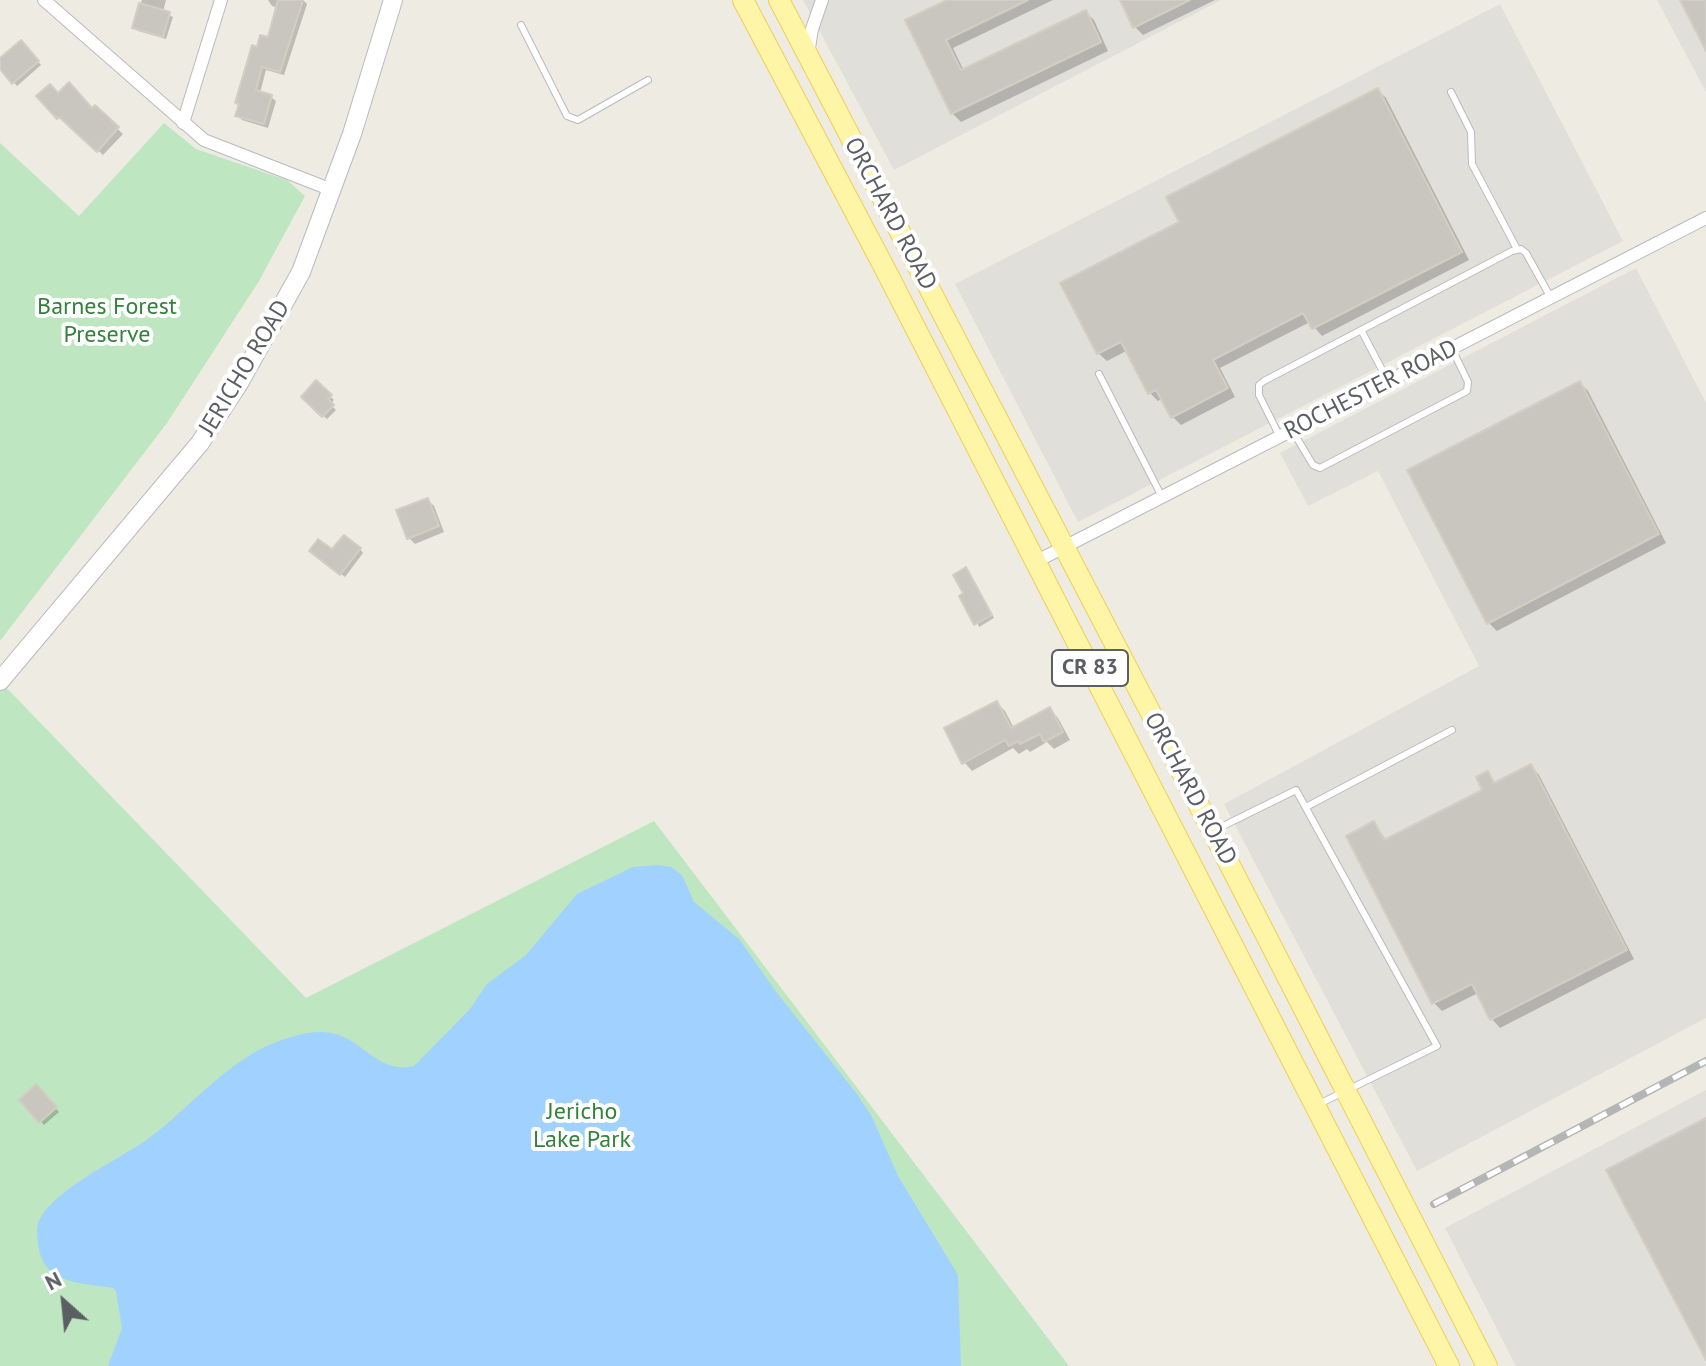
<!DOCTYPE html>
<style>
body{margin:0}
#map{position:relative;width:1706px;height:1366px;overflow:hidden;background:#eeece2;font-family:"PT Sans",sans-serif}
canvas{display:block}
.north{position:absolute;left:24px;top:1262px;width:80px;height:80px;-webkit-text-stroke:6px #fff;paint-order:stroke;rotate:333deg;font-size:22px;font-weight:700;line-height:32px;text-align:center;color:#5b5e63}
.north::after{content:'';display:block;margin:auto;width:28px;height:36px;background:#5b5e63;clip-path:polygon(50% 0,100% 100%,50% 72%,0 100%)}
</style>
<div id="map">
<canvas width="1706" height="1366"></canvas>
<div class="north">N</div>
</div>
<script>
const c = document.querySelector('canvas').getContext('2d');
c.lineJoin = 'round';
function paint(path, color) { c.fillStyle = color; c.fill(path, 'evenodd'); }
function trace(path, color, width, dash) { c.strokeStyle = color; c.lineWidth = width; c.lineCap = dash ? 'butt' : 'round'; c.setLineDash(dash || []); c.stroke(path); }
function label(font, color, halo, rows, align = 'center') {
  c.font = font + ' "PT Sans",sans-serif'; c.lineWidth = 8; c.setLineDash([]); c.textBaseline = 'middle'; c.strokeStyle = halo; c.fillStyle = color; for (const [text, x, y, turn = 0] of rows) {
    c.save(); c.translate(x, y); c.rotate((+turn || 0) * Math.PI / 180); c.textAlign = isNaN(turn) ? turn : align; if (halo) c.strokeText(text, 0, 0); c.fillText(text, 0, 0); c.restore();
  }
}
paint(new Path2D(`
 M803 0H1221L894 170Z
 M1657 0H1706V92Z
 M1500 4 1623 241 1078 522 955 284Z
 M1636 268 1706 403V1018L1417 1171 1224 804 1479 666 1378 471 1308 506 1280 453Z
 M1706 1090V1366H1516L1445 1228Z`), '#e1dfda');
paint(new Path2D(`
 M164 123 196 149 287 180 305 196 259 281 167 423 0 641V143L79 216Z
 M0 681 306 998 654 821 1069 1366H0Z`), '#bee6c0');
paint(new Path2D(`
 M658 865 671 867 682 875 694 902 739 939 777 993 857 1094 872 1117 898 1176 958 1275 961 1366H108L122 1328 116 1291 113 1288C85 1283 45 1285 39 1249 38 1241 36 1232 38 1224 48 1192 120 1159 148 1139 191 1107 227 1060 279 1041 297 1034 320 1028 339 1035 365 1044 381 1074 414 1066L470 1009 487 984 526 955 577 894 633 867Z`), '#a1d2ff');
paint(new Path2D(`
 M142 0H166L163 12 173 17 166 39 138 31 134 27Z
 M268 0H303L307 4 284 75 266 70 260 93 271 97 276 101 268 128 242 120 238 115 258 49 269 39 278 8 272 6Z
 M951 0H1053L953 48 964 71 1085 12 1094 20 1108 51 961 122 952 113 908 21Z
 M1122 0H1215L1143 35 1135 27Z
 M21 42 41 65 17 86 0 66V60Z
 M1378 90 1386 98 1469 260 1322 336 1310 322 1220 368 1235 397 1181 425 1172 416 1163 398 1158 401 1150 393 1128 350 1107 361 1098 353 1182 223Z
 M58 95 93 110 95 108 123 134 103 155 66 121 64 122 39 96Z
 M316 383 334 400 330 404 336 410 327 419 303 397Z
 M1580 383 1588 391 1666 543 1497 631 1488 622Z
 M428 500 434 506 444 532 415 544 409 538Z
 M360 549 363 553 345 577 315 554Z
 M969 573 994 618 979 627 966 594Z
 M997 703 1005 711 1014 728 1050 710 1058 718 1070 740 1054 749 1047 742 1030 752 1027 749 1019 754 1013 748 972 771 964 762Z
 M1531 766 1539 775 1634 959 1500 1028 1492 1019 1478 993 1442 1011 1434 1003 1374 824 1387 841 1485 791 1487 774 1496 784Z
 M36 1087 59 1112 44 1125 22 1100Z`), '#0003');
const building = new Path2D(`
 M278 0H303L280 72 262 67 256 90 272 95 264 124 235 116 239 104 235 103 252 45 257 47 260 35 268 37Z
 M947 0H1028L946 40 961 70 1086 10 1101 42 951 114 905 20Z
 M1120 0H1190L1133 28Z
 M1680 0H1706V51Z
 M139 3 170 12 163 37 132 28Z
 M21 40 39 61 12 84 0 69V58Z
 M69 82 92 108 95 105 119 127 97 152 59 117 57 119 36 96 50 84 58 93Z
 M1378 88 1462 252 1312 329 1303 313 1213 360 1228 388 1171 418 1156 390 1148 394 1121 342 1097 354 1060 283 1179 222 1166 197Z
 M316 380 332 395 328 399 334 405 322 417 301 397Z
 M1580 381 1659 534 1487 624 1407 470Z
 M428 498 439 526 407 539 396 510Z
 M344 535 361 548 340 575 309 551 318 539 332 549Z
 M966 567 992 615 974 625 959 596 963 593 953 575Z
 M997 701 1011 728 1050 707 1063 732 1044 742 1040 734 1020 744 1018 741 1009 746 1005 740 962 764 944 728Z
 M1531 764 1627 950 1490 1020 1472 984 1432 1004 1346 836 1374 821 1384 840 1482 790 1476 777 1488 771 1494 783Z
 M36 1084 57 1107 39 1123 19 1100Z
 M1706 1118V1360L1606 1170Z`);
paint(building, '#c9c6c0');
trace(building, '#d2cec1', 2);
const service = new Path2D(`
 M521 25 567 116 578 120 648 80
 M1451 92 1471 132 1472 164 1517 249
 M1361 330 1388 381
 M1099 374 1162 497
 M1292 430 1313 465 1320 468 1467 391 1468 382 1452 349
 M1280 437 1259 395V385L1264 381 1512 251 1521 249 1526 253 1551 298
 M1306 807 1452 730
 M1217 829 1296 790 1437 1046 1319 1104`);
const minor = new Path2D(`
 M44 0 204 140 332 190
 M808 54 812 29 822 0
 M183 123 221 0
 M1035 562 1706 218`);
const secondary = new Path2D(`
 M0 681 200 443 239 383 301 272 352 134 393 0`);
const primary = new Path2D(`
 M743 0 884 267 1449 1366
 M779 0 1217 840 1487 1366`);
trace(service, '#b8babf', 8);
trace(minor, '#b8babf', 14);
trace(secondary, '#b8bbc1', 20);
trace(primary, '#f2ce57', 22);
trace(service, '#fff', 6);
trace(minor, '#fff', 12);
trace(secondary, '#fff', 18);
trace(primary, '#fff5a6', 20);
const rail = new Path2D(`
 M1434 1204 1706 1061`);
trace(rail, '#b4b5b5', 8);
trace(rail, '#fff', 5, [15]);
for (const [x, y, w] of [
 [1090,668,76]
]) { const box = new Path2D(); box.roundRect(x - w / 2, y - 18, w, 36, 6); c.fillStyle = '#fff'; c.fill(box); trace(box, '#5b5e63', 2); }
label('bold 22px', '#5b5e63', null, [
 ["CR 83",1090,668]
]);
label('24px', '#5b5e63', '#fff', [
 ["ORCHARD ROAD",890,214,62],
 ["JERICHO ROAD",245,368,-59],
 ["ROCHESTER ROAD",1371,390,-27],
 ["ORCHARD ROAD",1190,789,62]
]);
label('24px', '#33823b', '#fff', [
 ["Barnes Forest",107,307],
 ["Preserve",107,335],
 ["Jericho",582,1112],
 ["Lake Park",582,1140]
]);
</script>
